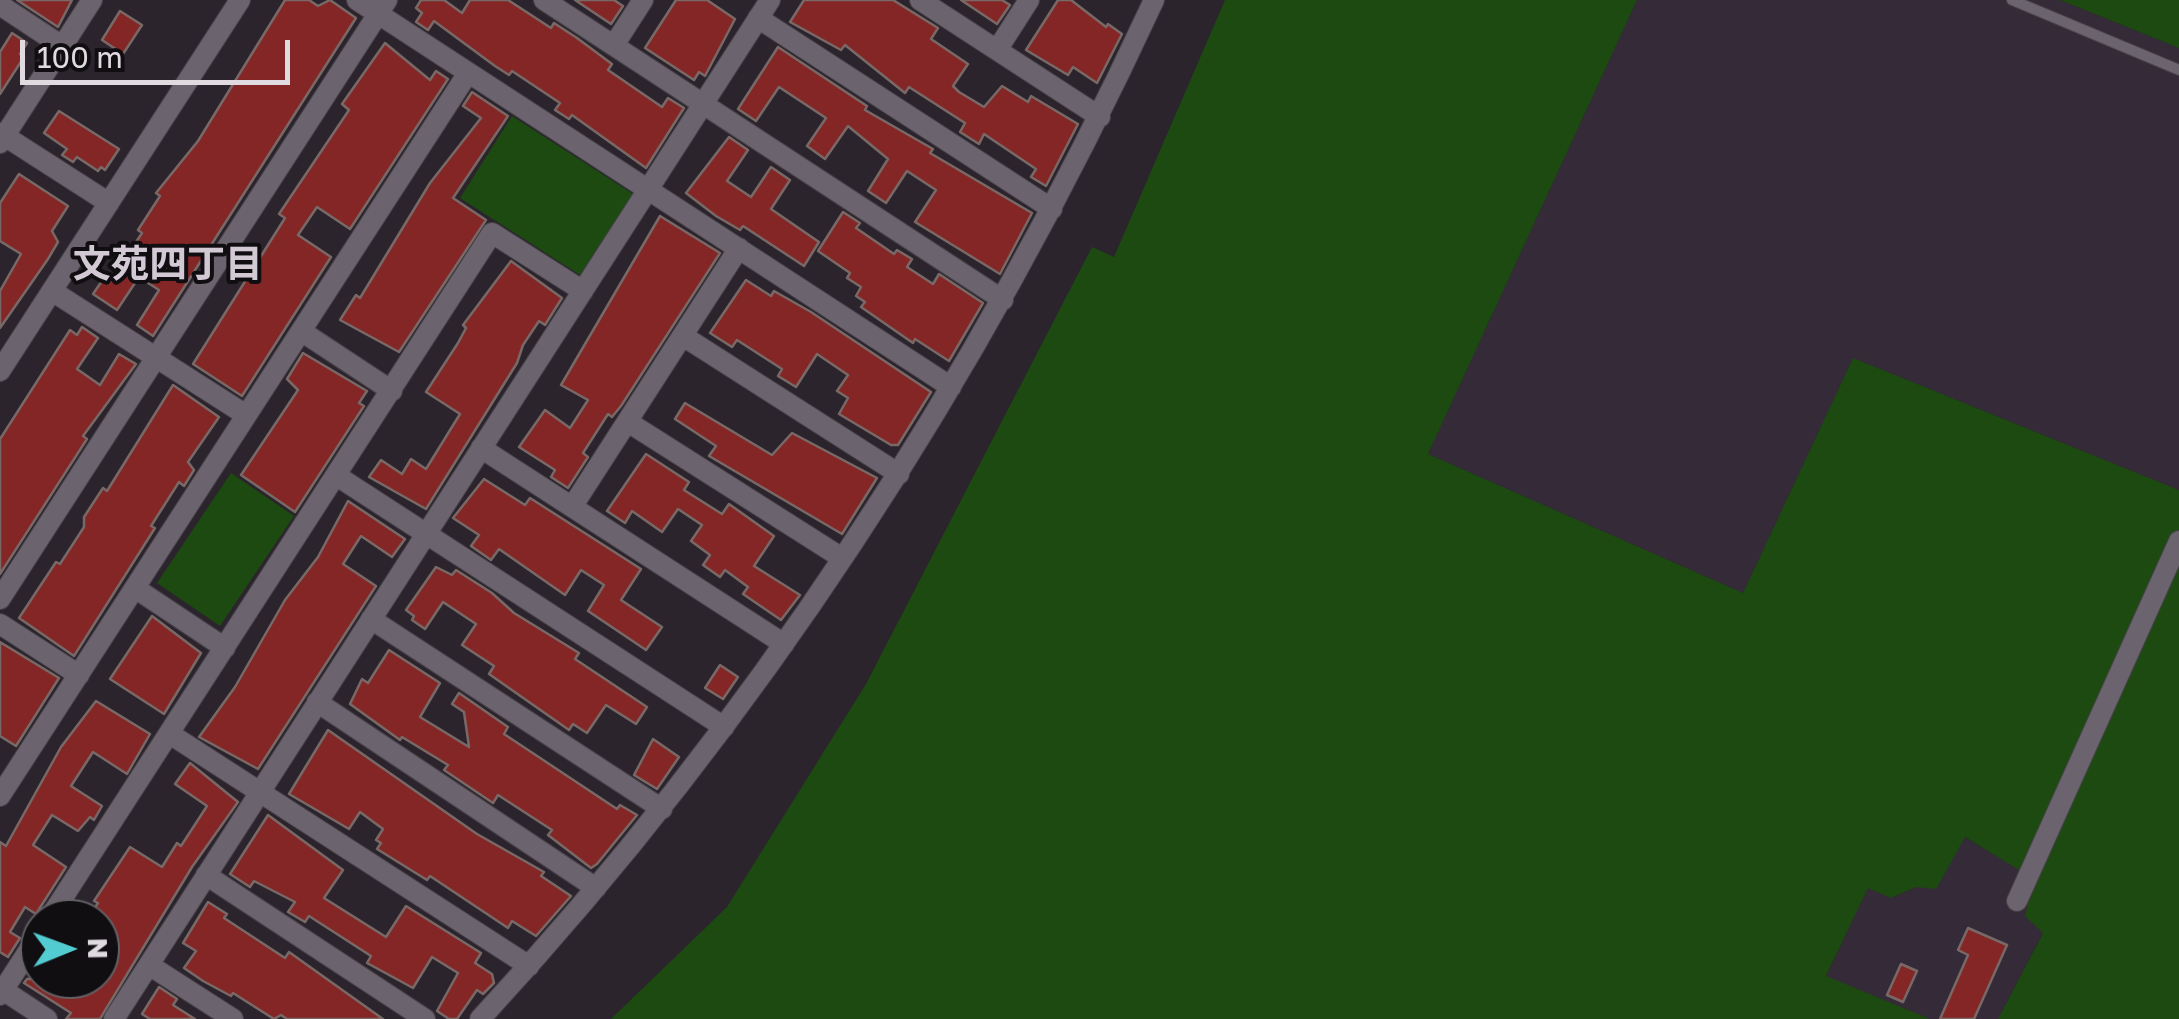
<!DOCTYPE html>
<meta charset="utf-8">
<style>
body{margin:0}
#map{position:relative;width:2179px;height:1019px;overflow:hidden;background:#2b242d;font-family:"Golos Text",sans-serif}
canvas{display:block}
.north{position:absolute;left:20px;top:899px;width:100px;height:100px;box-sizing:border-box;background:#110e12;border:2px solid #646065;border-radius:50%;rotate:89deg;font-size:28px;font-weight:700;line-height:40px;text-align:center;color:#e0dbe1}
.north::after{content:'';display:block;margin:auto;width:35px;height:45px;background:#52ccd0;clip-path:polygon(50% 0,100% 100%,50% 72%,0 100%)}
.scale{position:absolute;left:20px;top:40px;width:270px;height:45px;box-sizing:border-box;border:5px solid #e0dbe1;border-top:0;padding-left:12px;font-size:30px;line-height:35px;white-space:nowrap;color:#e0dbe1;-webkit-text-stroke:8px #110e12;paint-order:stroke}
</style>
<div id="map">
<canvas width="2179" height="1019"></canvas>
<div class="north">N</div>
<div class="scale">100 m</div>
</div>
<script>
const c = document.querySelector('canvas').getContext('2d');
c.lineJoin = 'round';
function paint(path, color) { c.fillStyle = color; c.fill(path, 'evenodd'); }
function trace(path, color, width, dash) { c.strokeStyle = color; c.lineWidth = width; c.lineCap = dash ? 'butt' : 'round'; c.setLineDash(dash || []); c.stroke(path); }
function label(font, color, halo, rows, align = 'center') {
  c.font = font + ' "Golos Text","Noto Sans JP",sans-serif'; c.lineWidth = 8; c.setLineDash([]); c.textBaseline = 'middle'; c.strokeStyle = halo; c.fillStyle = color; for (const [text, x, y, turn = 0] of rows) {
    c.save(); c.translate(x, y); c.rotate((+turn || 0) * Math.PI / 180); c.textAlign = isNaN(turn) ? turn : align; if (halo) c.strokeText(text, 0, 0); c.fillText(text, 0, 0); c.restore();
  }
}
paint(new Path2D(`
 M1637 0H2060L2179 48V490L1853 358 1743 593 1428 454Z
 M1964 837 2035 878 2043 932 1998 1019H1930L1826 977 1868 887 1891 898 1916 887Z`), '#352a38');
paint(new Path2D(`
 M1225 0H1637L1428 454 1743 593 1853 358 2179 490V1019H1998L2043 933 2025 916 2034 879 1965 837 1936 889 1916 887 1891 898 1868 888 1826 976 1930 1019H611L727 907 866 684 1092 247 1114 257Z
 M2060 0H2179V48Z
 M512 116 633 194 580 275 460 198Z
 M231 473 294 516 220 626 157 583Z`), '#1c4a11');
const building = new Path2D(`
 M17 0H72L58 27Z
 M285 0H309L318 6 330 0 356 18 153 336 137 325 159 290 139 277 117 310 93 294 104 278 109 282 115 274 142 233 138 230 160 196 156 193 198 141Z
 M421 0H444L462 13 470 0H508L551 28 554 23 577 38 612 64 608 70 662 107 668 98 684 108 646 168 572 115 569 119 555 110 560 103 512 71 509 75 495 66 434 21 428 30 416 22 422 13 416 8Z
 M575 0H614L623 6 611 24Z
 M676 0H707L735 19 705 76 699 72 694 80 645 48Z
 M804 0H893L938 28 931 39 968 64 953 86 959 92 984 107 1002 86 1028 102 1031 96 1078 124 1046 186 1031 177 1036 169 984 134 979 144 960 132 965 123 909 87 905 93 845 45 841 50 790 22Z
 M961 0H1002L1010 5 997 24Z
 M1058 0H1071L1106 27 1108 24 1122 34 1097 83 1073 67 1068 75 1026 50Z
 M120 11 142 25 123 54 102 40Z
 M12 33 27 43 20 54 24 57 0 94V52Z
 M385 43 430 80 436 71 448 79 350 229 317 207 298 235 331 257 242 396 193 364 285 218 279 214 349 110 342 104Z
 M778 47 867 106 865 110 933 149 930 153 1032 213 1000 274 915 222 936 190 907 171 886 203 868 191 888 159 848 126 825 159 807 146 826 118 779 87 756 121 738 109Z
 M472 92 508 116 453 198 486 220 399 352 340 320 356 295 360 298 430 183 481 118 463 106Z
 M59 111 119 149 105 170 101 167 98 171 77 157 73 162 62 155 67 149 44 133Z
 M729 137 748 150 727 181 751 197 771 167 790 180 771 209 819 242 804 266 743 226 740 230 716 216 686 193Z
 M19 174 68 206 52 231 58 242 48 259 0 328V291L21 254 0 241V203Z
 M843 212 860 223 856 228 894 254 897 250 912 259 907 267 933 284 939 274 983 303 949 361 915 339 913 343 861 307 865 302 856 296 861 287 847 278 850 273 818 251Z
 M660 216 720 253 621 406 612 417 608 414 583 453 588 457 568 488 551 477 555 470 519 447 545 410 570 428 588 400 561 385Z
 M511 261 562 298 545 325 539 321 523 345 517 363 426 509 369 477 381 460 402 474 411 459 426 469 460 414 426 392 458 343 466 328 463 325Z
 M746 280 771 296 774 291 811 312 931 392 898 445H891L839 414 848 398 837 391 848 375 817 354 796 387 778 376 782 369 737 340 732 347 710 333Z
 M82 327 98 338 77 369 100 385 119 354 136 364 83 436 87 439 0 574V439L70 330 77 335Z
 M303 353 367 391 359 403 364 406 295 512 241 475 298 390 287 379Z
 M173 385 219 417 188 462 194 470 184 486 179 482 151 526 155 528 74 656 19 618 56 562 60 564 84 527V517L103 488 107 491Z
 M685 403 772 455 792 433 877 478 842 534 709 456 716 446 675 419Z
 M646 454 689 482 684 490 722 514 729 504 774 536 754 566 800 595 781 620 743 594 748 587 725 570 720 577 703 565 710 555 691 541 702 525 678 509 662 532 632 511 625 523 607 511Z
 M484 479 525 505 530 498 641 569 621 600 662 627 646 650 588 611 604 585 581 570 565 595 499 549 491 560 471 546 479 535 453 518Z
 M348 501 405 539 392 557 361 536 343 564 376 586 258 769 199 737 235 687 285 600 318 557Z
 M436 567 452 575 456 570 492 593 514 613 579 653 575 659 647 707 636 724 606 705 587 733 573 724 569 730 489 674 494 666 462 645 476 624 443 602 425 629 412 620 414 616 406 610Z
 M152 616 201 653 164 714 110 679Z
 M0 642 59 678 16 746 0 736Z
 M389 650 440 683 420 717 469 747 464 712 452 704 459 693 508 727 504 734 617 809 620 805 637 815 597 864 591 868 548 835 552 830 498 795 493 803 444 770 448 765 402 737 400 740 350 704 362 679 368 683Z
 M720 665 738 677 723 699 705 688Z
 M96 701 150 734 127 774 93 752 71 786 102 806 94 820 90 817 78 831 52 815 33 845 66 867 36 914 25 907 10 932 20 938 8 957 0 952V842L6 846 61 747Z
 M328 730 477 834 544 872 541 876 571 896 536 936 512 921 508 928 430 876 427 880 377 849 381 843 376 840 383 829 360 812 349 829 289 794Z
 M653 739 679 757 657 789 634 775Z
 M190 763 238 802 192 867 100 1019H66L71 1013 24 983 27 979H100V919H87L98 903 94 901 130 847 162 867 177 843 181 846 207 806 175 784Z
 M268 815 343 870 324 898 386 937 406 906 481 953 475 963 492 974 494 983 483 994 477 990 457 1019H449L437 1011 458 973 432 957 413 988 367 963 371 956 309 916 305 922 288 912 295 902 254 881 250 887 230 874Z
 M208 902 227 914 224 918 285 958 289 952 383 1019H287L281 1015 274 1019 233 993 231 996 203 981 184 968 196 951 183 943Z
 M1968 928 2007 945 1974 1019H1940L1968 955 1958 950Z
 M1901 964 1917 971 1903 1002 1887 995Z
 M159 987 177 999 173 1005 195 1019H150L142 1014Z`);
paint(building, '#842626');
trace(building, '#786967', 2.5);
const lane = new Path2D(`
 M2012 0 2179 70`);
const street = new Path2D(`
 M357 0 951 387
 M544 0 1003 300
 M920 0 1100 117
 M0 5 62 46
 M758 18 1052 209
 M614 45 643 0
 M997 50 1029 0
 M0 133 109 203
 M0 143 92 0
 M52 291 246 415
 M301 331 392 391
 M683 336 899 474
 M0 371 240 0
 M628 422 842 558
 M481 448 784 644
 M337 476 724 727
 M572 507 739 248
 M135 588 225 648
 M0 599 387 0
 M371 619 662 809
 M0 624 79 675
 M317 702 596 888
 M170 734 529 966
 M0 796 468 73
 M206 875 425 1019
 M2017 901 2179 541
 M49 919 492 233 583 291
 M149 965 233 1019
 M0 988 47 1019
 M0 995 40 933
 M114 1019 770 0
 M480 1019C759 718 982 372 1154 0`);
trace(lane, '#48434a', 12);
trace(street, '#48434a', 22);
trace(lane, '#6b636e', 10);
trace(street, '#6b636e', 20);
label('bold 38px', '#d2c9d5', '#110e12', [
 ["文苑四丁目",168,265]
]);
</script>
